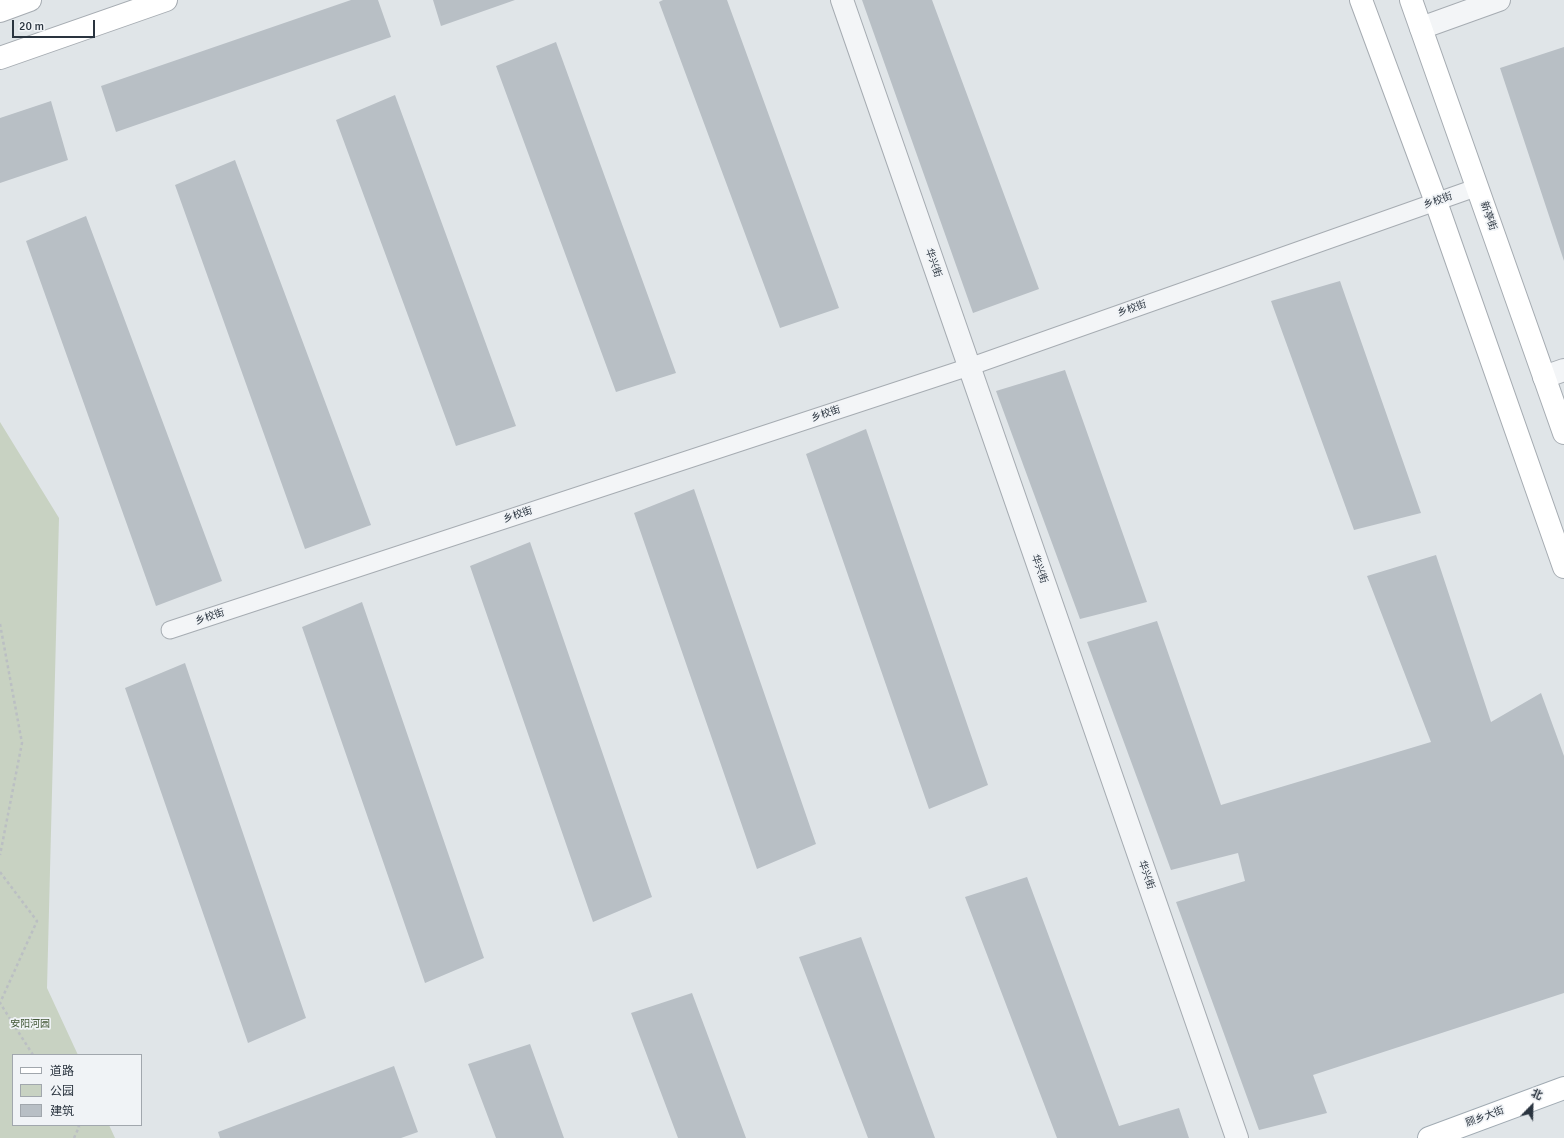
<!DOCTYPE html>
<meta charset="utf-8">
<style>
body{margin:0}
#map{position:relative;width:1564px;height:1138px;overflow:hidden;background:#e0e5e8;font-family:Signika,"Noto Sans SC",sans-serif}
canvas{display:block}
.legend{position:absolute;left:12px;top:1054px;width:130px;height:72px;box-sizing:border-box;background:#f0f3f6;border:1px solid #a1a7ad;margin:0;padding:5px 7px;list-style:none;font-size:12px;color:#2a343f}
.legend li{display:flex;align-items:center;gap:8px;height:20px}
.legend b{width:20px;border:1px solid #a1a7ad}
.north{position:absolute;left:1512px;top:1086px;width:40px;height:40px;-webkit-text-stroke:3px #f0f3f6;paint-order:stroke;rotate:23deg;font-size:11px;font-weight:700;line-height:16px;text-align:center;color:#2a343f}
.north::after{content:'';display:block;margin:auto;width:14px;height:18px;background:#2a343f;clip-path:polygon(50% 0,100% 100%,50% 72%,0 100%)}
.scale{position:absolute;left:12px;top:20px;width:83px;height:18px;box-sizing:border-box;border:2px solid #2a343f;border-top:0;padding-left:5px;font-size:12px;line-height:14px;white-space:nowrap;color:#2a343f;-webkit-text-stroke:3px #f0f3f6;paint-order:stroke}
</style>
<div id="map">
<canvas width="1564" height="1138"></canvas>
<ul class="legend">
<li><b style="height:5px;background:#fff"></b>道路</li>
<li><b style="height:11px;background:#c8d2c2"></b>公园</li>
<li><b style="height:11px;background:#b8bfc5"></b>建筑</li>
</ul>
<div class="north">北</div>
<div class="scale">20 m</div>
</div>
<script>
const c = document.querySelector('canvas').getContext('2d');
c.lineJoin = 'round';
function paint(path, color) { c.fillStyle = color; c.fill(path, 'evenodd'); }
function trace(path, color, width, dash) { c.strokeStyle = color; c.lineWidth = width; c.lineCap = dash ? 'butt' : 'round'; c.setLineDash(dash || []); c.stroke(path); }
function label(font, color, halo, rows, align = 'center') {
  c.font = font + ' Signika,"Noto Sans SC",sans-serif'; c.lineWidth = 3.5; c.setLineDash([]); c.textBaseline = 'middle'; c.strokeStyle = halo; c.fillStyle = color; for (const [text, x, y, turn = 0] of rows) {
    c.save(); c.translate(x, y); c.rotate((+turn || 0) * Math.PI / 180); c.textAlign = isNaN(turn) ? turn : align; if (halo) c.strokeText(text, 0, 0); c.fillText(text, 0, 0); c.restore();
  }
}
paint(new Path2D(`
 M0 422 59 518 47 988 78 1055H13V1125H109L115 1138H0Z`), '#c8d2c2');
paint(new Path2D(`
 M351 0H378L391 37 116 132 101 86Z
 M433 0H515L441 26Z
 M663 0H727L839 308 780 328 659 2Z
 M862 0H932L1039 289 973 313Z
 M556 42 676 373 616 392 496 66Z
 M1564 47V261L1500 68Z
 M395 95 516 426 456 446 336 120Z
 M51 101 68 160 0 183V118Z
 M235 160 371 525 305 549 175 185Z
 M86 216 222 581 156 606 26 241Z
 M1340 281 1421 513 1354 530 1271 301Z
 M1065 370 1147 602 1080 619 996 391Z
 M866 429 988 785 929 809 806 454Z
 M694 489 816 844 757 869 634 513Z
 M530 542 652 897 593 922 470 566Z
 M1436 555 1491 722 1541 693 1564 756V993L1313 1075 1327 1113 1259 1130 1176 902 1245 881 1238 853 1171 870 1087 642 1157 621 1221 805 1431 742 1367 576Z
 M362 602 484 958 425 983 302 627Z
 M185 663 306 1018 248 1043 125 688Z
 M1027 877 1119 1126 1179 1108 1189 1138H1057L965 897Z
 M861 937 935 1138H868L799 957Z
 M692 993 746 1138H678L631 1013Z
 M530 1044 564 1138H496L468 1064Z
 M394 1066 418 1132 401 1138H220L218 1132Z`), '#b8bfc5');
const service = new Path2D(`
 M170 630 969 367 1478 187`);
const minor = new Path2D(`
 M842 0 1237 1138
 M1421 28 1499 0
 M1544 377 1564 370`);
const secondary = new Path2D(`
 M1361 0 1436 202 1564 567
 M1411 0 1564 433
 M0 11 30 0
 M0 58 166 0`);
const primary = new Path2D(`
 M1429 1138 1564 1088`);
trace(service, '#a6acb2', 19);
trace(minor, '#a6acb2', 24);
trace(secondary, '#a6acb2', 24);
trace(primary, '#a1abb3', 24);
trace(new Path2D(`
 M0 624 22 743 0 855
 M0 872 37 921 0 1003 33 1055
 M74 1138 79 1127 78 1125`), '#bbbfc3', 2.5, [3, 3]);
trace(service, '#f3f5f7', 17);
trace(minor, '#f3f5f7', 22);
trace(secondary, '#fff', 22);
trace(primary, '#fff', 22);
label('10px', '#2a343f', '#f0f3f6', [
 ["乡校街",1438,201,-19],
 ["新亭街",1488,216,71],
 ["华兴街",933,263,71],
 ["乡校街",1132,309,-19],
 ["乡校街",826,414,-18],
 ["乡校街",518,515,-18],
 ["华兴街",1039,569,71],
 ["乡校街",210,617,-18],
 ["华兴街",1146,875,71],
 ["顾乡大街",1485,1117,-20]
]);
label('10px', '#435938', '#f0f3f6', [
 ["安阳河园",30,1024]
]);
</script>
